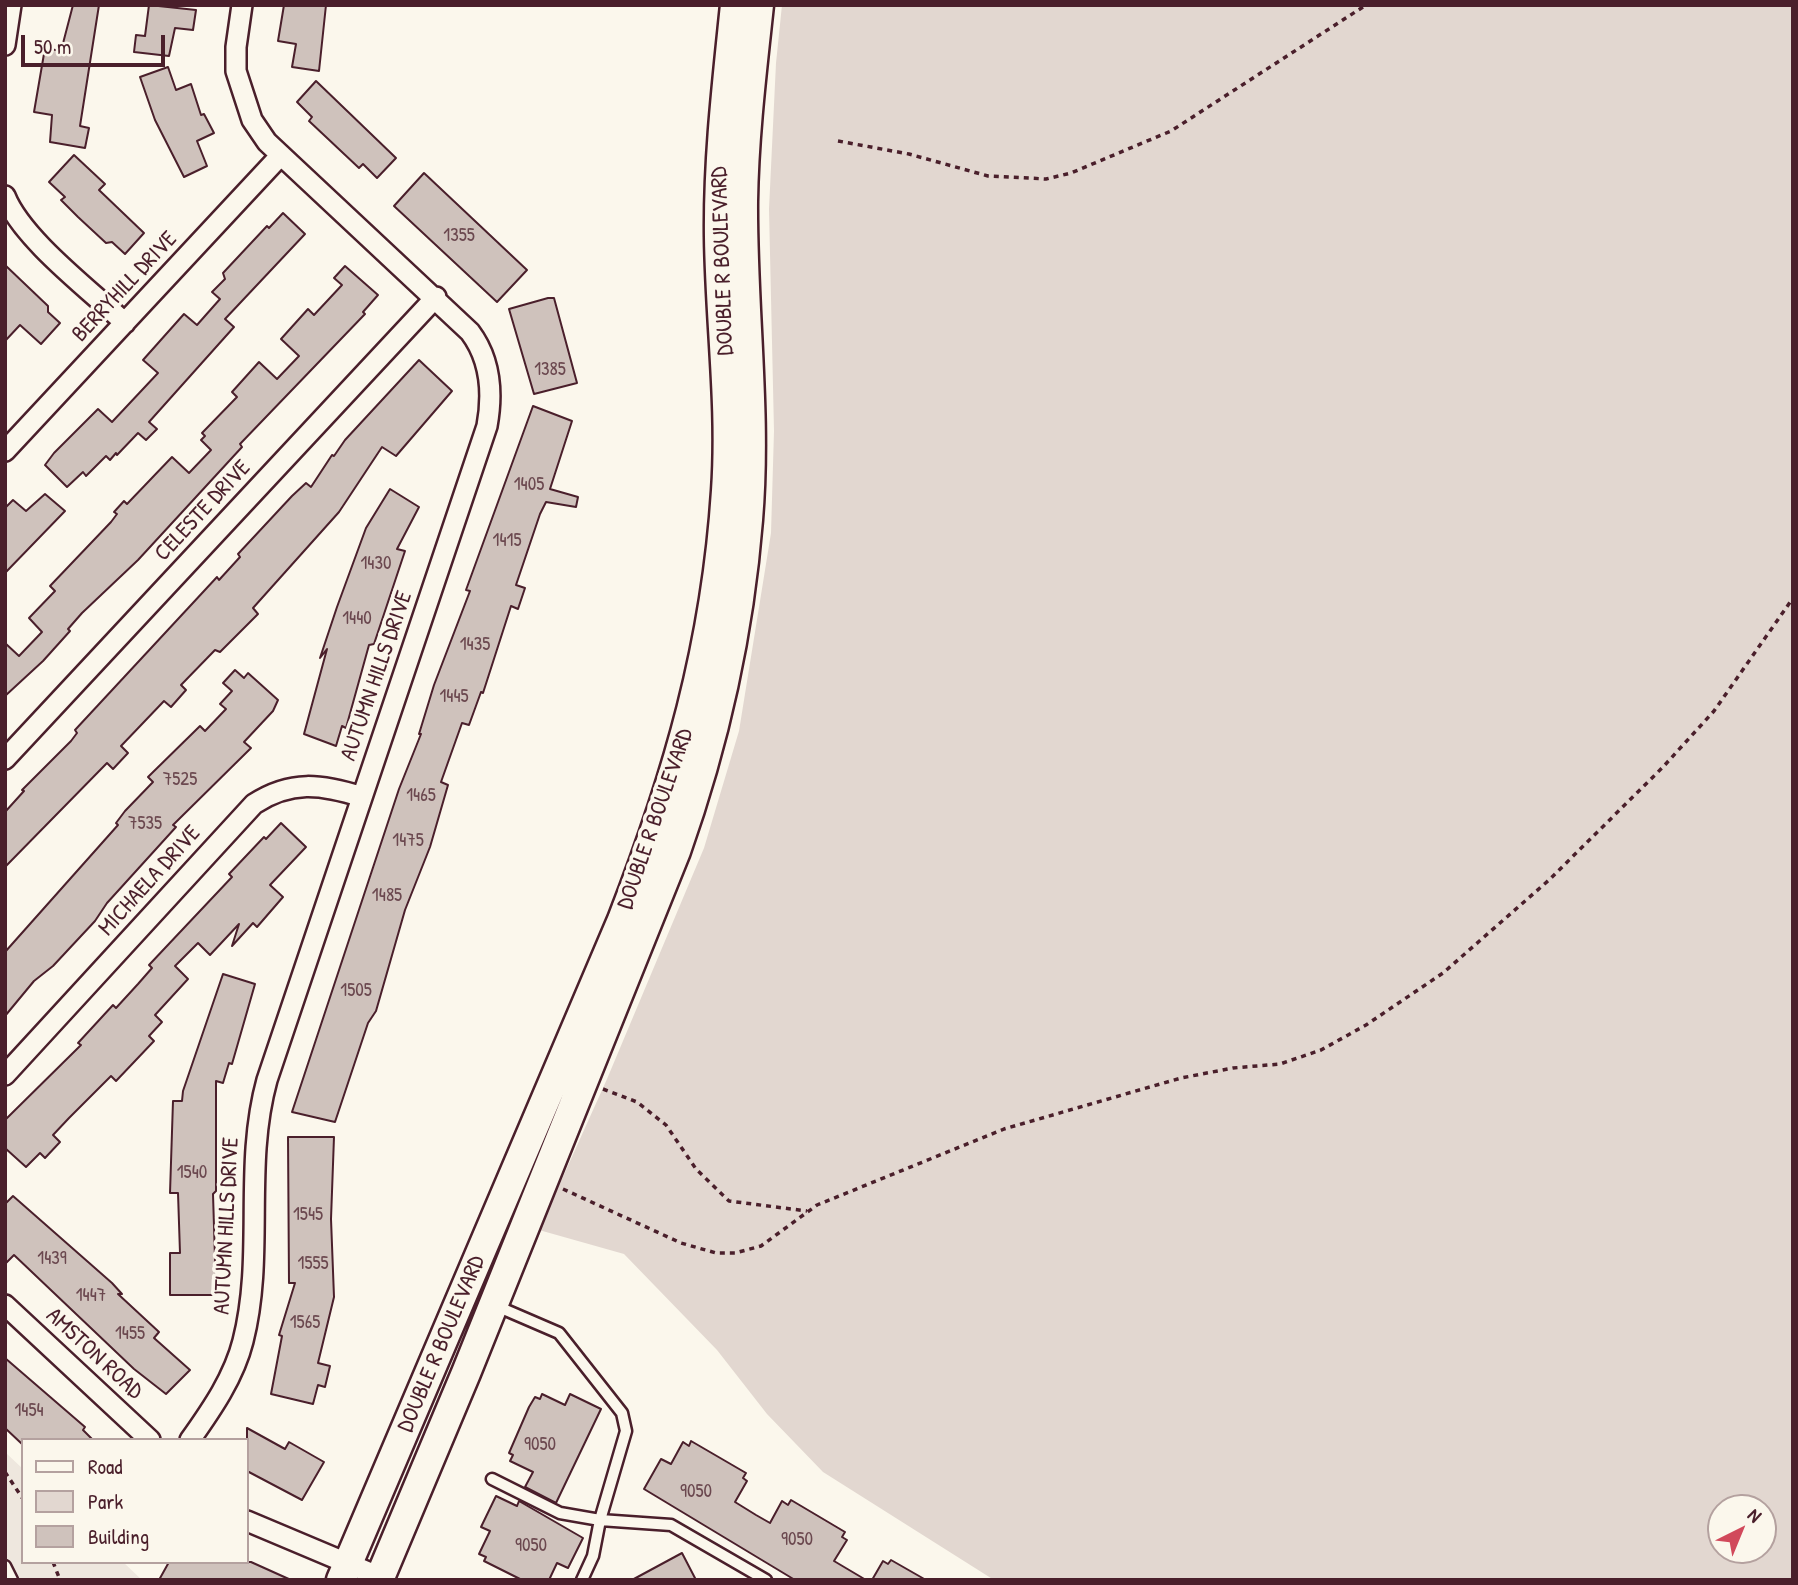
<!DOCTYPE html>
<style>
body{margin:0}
#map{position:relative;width:1798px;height:1585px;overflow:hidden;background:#fbf7ec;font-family:"Patrick Hand",sans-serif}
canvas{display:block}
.frame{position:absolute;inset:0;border:7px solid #4a1f2b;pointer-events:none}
.legend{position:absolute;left:21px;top:1438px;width:228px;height:126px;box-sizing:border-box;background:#fbf7ec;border:2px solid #b4a19f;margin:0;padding:9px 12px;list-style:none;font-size:21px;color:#4a1f2b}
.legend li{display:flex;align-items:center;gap:14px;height:35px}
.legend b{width:35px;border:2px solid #b4a19f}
.north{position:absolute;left:1707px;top:1494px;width:70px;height:70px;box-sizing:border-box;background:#fbf7ec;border:2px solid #b4a19f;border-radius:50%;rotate:43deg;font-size:19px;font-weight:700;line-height:28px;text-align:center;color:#4a1f2b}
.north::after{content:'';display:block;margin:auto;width:24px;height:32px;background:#d1495b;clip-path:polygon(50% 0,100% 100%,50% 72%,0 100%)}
.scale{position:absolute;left:21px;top:35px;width:144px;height:32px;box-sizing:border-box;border:4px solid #4a1f2b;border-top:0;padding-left:9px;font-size:21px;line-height:24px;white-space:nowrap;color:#4a1f2b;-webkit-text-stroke:5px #fbf7ec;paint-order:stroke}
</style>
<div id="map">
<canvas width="1798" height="1585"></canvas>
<div class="frame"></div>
<ul class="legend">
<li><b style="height:9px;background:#fbf7ec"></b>Road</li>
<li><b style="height:19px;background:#e2d7d0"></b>Park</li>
<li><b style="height:19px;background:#cfc2bc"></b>Building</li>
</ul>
<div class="north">N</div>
<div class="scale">50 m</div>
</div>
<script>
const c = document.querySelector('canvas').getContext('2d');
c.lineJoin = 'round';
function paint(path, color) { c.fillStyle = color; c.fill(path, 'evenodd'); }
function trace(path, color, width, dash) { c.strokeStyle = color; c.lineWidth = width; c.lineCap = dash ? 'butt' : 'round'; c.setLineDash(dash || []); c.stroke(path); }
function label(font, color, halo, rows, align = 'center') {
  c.font = font + ' "Patrick Hand",sans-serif'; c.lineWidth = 7; c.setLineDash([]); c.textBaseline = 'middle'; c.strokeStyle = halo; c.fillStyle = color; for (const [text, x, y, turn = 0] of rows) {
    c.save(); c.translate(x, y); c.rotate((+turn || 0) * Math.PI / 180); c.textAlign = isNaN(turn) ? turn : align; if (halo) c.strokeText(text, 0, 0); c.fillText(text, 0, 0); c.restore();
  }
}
paint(new Path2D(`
 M5 1452 23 1469V1562H123L142 1580H5Z`), '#eee7de');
paint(new Path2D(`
 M782 5H1793V1580H994L823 1472 767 1414 717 1350 624 1254 539 1230 607 1079 704 848 739 731 771 533 774 431 769 209 776 63ZM1721 1508H1763V1550H1721Z`), '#e2d7d0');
const building = new Path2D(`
 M73 5H99L80 126 89 128 85 148 50 142 52 115 34 112 45 48 61 51Z
 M149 5 196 10 193 30 175 28 169 56 134 52 136 35 145 36Z
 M284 5H326L319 71 292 67 296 44 278 41Z
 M168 67 176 90 191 84 201 115 204 114 214 133 197 141 207 166 184 177 155 120 140 77Z
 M316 81 396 158 377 178 363 164 359 168 309 121 312 117 297 102Z
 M74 155 105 184 99 190 144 233 125 254 112 242 106 243 78 217 61 200 65 197 49 182Z
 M424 173 527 270 497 302 394 206Z
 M283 213 305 234 225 319 234 327 149 422 157 429 146 440 138 433 117 455 116 453 110 460 106 456 86 476 83 472 67 487 45 465 54 453 98 409 112 422 158 373 143 360 184 314 197 325 220 299 212 292 225 279 223 273 267 226 269 228Z
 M5 265 48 306V312L60 323 41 344 20 325 5 341Z
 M345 266 378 295 363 312 365 314 240 444 242 447 138 560 82 613 68 629 70 631 43 661 5 696V643L19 656 42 632 29 618 55 591 50 586 111 522 117 514 114 512 124 501 127 504 172 457 189 473 211 450 201 440 205 436 202 433 237 397 232 392 259 362 277 379 299 356 281 339 308 309 314 315 342 285 334 278Z
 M548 298H554L577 383 534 394 509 309Z
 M419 360 452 391 396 456 382 447 339 512 253 608 258 614 220 652 215 650 181 685 186 690 171 707 164 701 121 746 128 753 113 769 107 763 5 867V812L24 791 22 790 71 741 77 733 75 730 217 577 219 580 240 557 238 554 292 496 306 483 311 487 332 455 334 456 345 440Z
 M533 406 572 421 550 489 578 497 576 507 546 502 540 514 516 585 525 588 518 609 511 606 483 693 481 692 469 725 462 723 441 782 448 785 430 847 405 910 376 1011 368 1023 335 1122 292 1112 399 789 421 734H419L434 685 470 591 466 590Z
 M390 489 419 507 397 549 405 551 374 644 369 645 346 728 342 726 336 746 304 734 327 649 320 658 337 607 366 528Z
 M45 494 65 511 5 573V508L13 500 26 511Z
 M235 670 244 678 248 673 278 700 273 711 244 742 251 748 173 825 176 827 107 903 95 921 53 966 34 981 5 1016V952L118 825 116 823 125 811 153 782 148 777 200 726 205 731 226 709 220 704 232 691 223 683Z
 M281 823 306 847 270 885 283 897 257 927 253 923 232 946 239 924 210 955 198 943 175 966 188 979 155 1015 162 1022 149 1036 154 1041 116 1081 111 1076 69 1118 53 1135 60 1142 45 1158 40 1153 26 1167 5 1148V1120L81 1045 78 1043 113 1005 116 1008 138 984 152 968 149 965 232 877 229 874 264 837 266 839Z
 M223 974 255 984 232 1064 229 1063 223 1083 216 1081V1191L213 1194 216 1291 213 1295H170V1253H180L178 1193H170L173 1101H182L183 1091Z
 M288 1137H334L331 1219 334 1297 318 1363 330 1366 325 1387 318 1385 313 1404 271 1394 282 1336 279 1335 295 1283H289Z
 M13 1196 112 1283 122 1294H118L159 1332 154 1338 190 1370 166 1394 134 1369 14 1255 5 1264V1204Z
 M5 1358 85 1427 83 1430 93 1440H23L22 1444 5 1428Z
 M542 1394 565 1405 570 1394 601 1409 556 1503 525 1487 533 1472 510 1461 513 1455 509 1453 529 1407 535 1397 540 1399Z
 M247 1428 285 1449 289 1442 324 1462 302 1500 247 1471Z
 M691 1441 746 1473 743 1478 747 1481 735 1502 756 1515 770 1523 782 1501 788 1505 791 1500 845 1532 842 1537 847 1540 834 1561 866 1580H795L644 1489 661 1459 671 1464 683 1442 689 1446Z
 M496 1496 517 1506 519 1501 583 1538 568 1568 557 1563 549 1580H522L484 1561 486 1557 479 1554 490 1531 481 1527Z
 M682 1553 696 1580H632Z
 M891 1560 926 1580H872L883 1561 888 1564Z
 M169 1562H251L291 1580H159Z`);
paint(building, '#cfc2bc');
trace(building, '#4a1f2b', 2);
const service = new Path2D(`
 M492 1479 560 1513 600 1520 626 1431 622 1413 559 1333 494 1305
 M5 1566 12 1580
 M582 1580 593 1556 600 1520 671 1525 766 1580`);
const minor = new Path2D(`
 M5 45 11 5
 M5 196C22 239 90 290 125 323
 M5 451 280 156
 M5 759 436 297
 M5 1075 254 804C291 780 321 784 362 797
 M5 1305 150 1440
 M190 1440C212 1409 234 1377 243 1341 265 1255 243 1167 267 1080L487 426C493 393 491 360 470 332L267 142 252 120 236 71V47L242 5
 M247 1521 380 1577`);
const secondary = new Path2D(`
 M341 1580 622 920C678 776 716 645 726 491 732 406 720 322 719 237 718 159 727 83 735 5
 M379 1580 466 1373 676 851C714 744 739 633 748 520 757 413 742 307 743 201 744 136 752 70 759 5`);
trace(service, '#4a1f2b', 15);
trace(minor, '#4a1f2b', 24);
trace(secondary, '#4a1f2b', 33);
trace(new Path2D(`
 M838 141 909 154 988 176 1046 179 1071 173 1171 131 1366 5
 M603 1089 637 1102 666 1125 696 1169 729 1201 807 1211
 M563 1189 681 1243 716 1253H735L761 1246 817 1205 1004 1129 1181 1078 1233 1068 1280 1064 1321 1050 1366 1025 1443 973 1549 880 1663 767 1714 711 1793 598
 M5 1472 23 1499
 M53 1562 60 1580`), '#4a1f2b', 3.5, [5, 5]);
trace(service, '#fbf7ec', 10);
trace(minor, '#fbf7ec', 19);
trace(secondary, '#fbf7ec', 28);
label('19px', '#6b484f', null, [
 ["1355",459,236],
 ["1385",550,370],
 ["1405",529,485],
 ["1415",507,541],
 ["1430",376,564],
 ["1440",357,619],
 ["1435",475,645],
 ["1445",454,697],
 ["7525",180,780],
 ["1465",421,796],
 ["7535",145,824],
 ["1475",408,841],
 ["1485",387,896],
 ["1505",356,991],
 ["1540",192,1173],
 ["1545",308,1215],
 ["1439",52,1259],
 ["1555",313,1264],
 ["1447",91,1296],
 ["1565",305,1323],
 ["1455",130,1334],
 ["1454",29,1411],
 ["9050",540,1445],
 ["9050",696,1492],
 ["9050",797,1540],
 ["9050",531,1546]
]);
label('23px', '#4a1f2b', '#fbf7ec', [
 ["DOUBLE R BOULEVARD",723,261,-92],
 ["BERRYHILL DRIVE",125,287,-47],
 ["CELESTE DRIVE",203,511,-47],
 ["AUTUMN HILLS DRIVE",377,676,-71],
 ["DOUBLE R BOULEVARD",656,819,-71],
 ["MICHAELA DRIVE",150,881,-48],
 ["AUTUMN HILLS DRIVE",227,1226,-87],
 ["DOUBLE R BOULEVARD",442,1344,-67],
 ["AMSTON ROAD",94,1354,43]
]);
</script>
